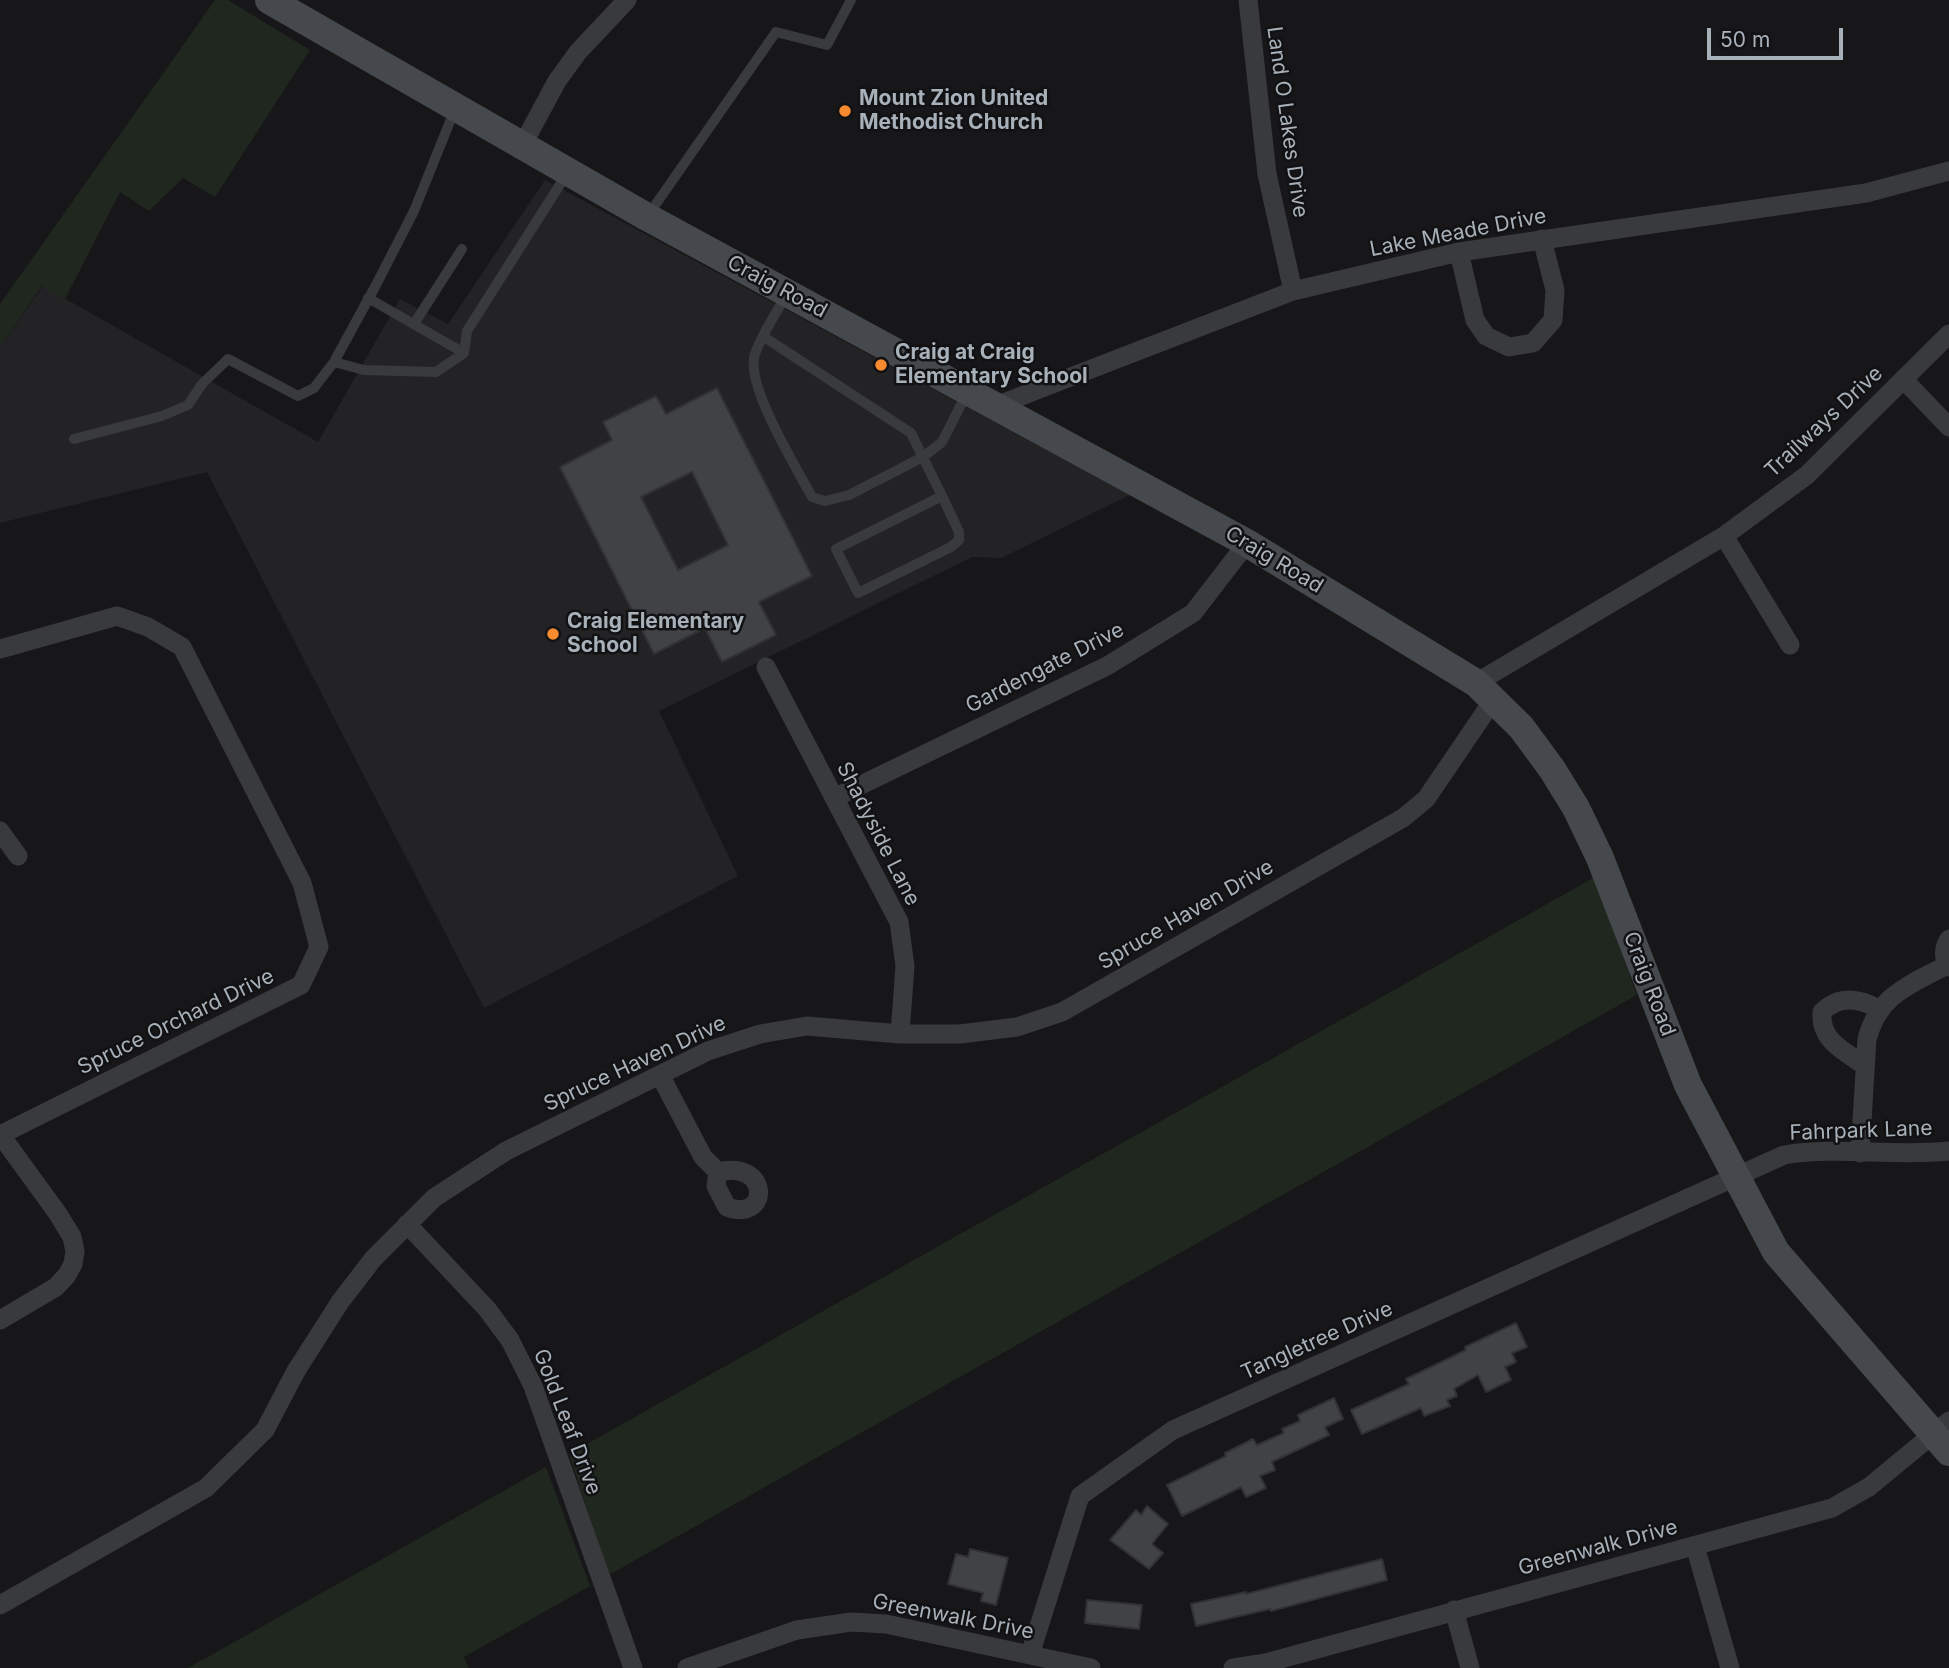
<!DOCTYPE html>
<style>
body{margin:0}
#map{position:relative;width:1949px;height:1668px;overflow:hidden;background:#171719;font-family:Inter,sans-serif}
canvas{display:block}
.scale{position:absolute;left:1707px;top:28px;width:136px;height:32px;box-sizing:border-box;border:4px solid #a8b1b9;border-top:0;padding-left:9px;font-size:21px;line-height:24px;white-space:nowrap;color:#a8b1b9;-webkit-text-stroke:5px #121214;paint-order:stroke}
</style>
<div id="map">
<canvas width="1949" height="1668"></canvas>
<div class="scale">50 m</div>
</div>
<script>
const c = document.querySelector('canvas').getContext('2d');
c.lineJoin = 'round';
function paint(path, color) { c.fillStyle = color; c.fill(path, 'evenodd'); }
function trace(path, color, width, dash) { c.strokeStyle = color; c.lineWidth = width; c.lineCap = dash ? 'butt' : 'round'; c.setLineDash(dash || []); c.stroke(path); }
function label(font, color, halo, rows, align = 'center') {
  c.font = font + ' Inter,sans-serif'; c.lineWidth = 5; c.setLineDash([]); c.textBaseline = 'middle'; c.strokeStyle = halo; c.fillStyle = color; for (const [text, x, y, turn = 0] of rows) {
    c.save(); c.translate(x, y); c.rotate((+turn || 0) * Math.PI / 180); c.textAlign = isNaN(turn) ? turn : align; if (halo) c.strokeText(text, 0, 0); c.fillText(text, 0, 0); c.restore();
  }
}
paint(new Path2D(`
 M545 180 1130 495 1001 558 972 557 659 711 738 876 484 1008 207 472 0 523V347L43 286 318 442 400 299 448 324Z`), '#232326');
paint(new Path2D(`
 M215 0H228L310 50 215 197 183 178 149 211 120 192 65 299 42 286 0 347V304Z
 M1595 877 1637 995 609 1575 569 1454Z
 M546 1467 590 1586 464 1657 469 1668H188Z`), '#1f271e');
const building = new Path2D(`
 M717 388 812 576 759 602 776 635 722 662 705 628 654 654 560 467 612 440 603 422 656 396 666 414ZM692 472 728 545 678 570 641 497Z
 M1516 1323 1527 1347 1512 1353 1516 1362 1505 1367 1511 1380 1486 1392 1478 1375 1454 1389 1457 1396 1447 1400 1450 1406 1424 1416 1421 1408 1362 1434 1351 1410 1409 1384 1406 1379 1466 1350 1465 1347Z
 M1334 1398 1343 1419 1325 1427 1329 1435 1272 1462 1275 1470 1260 1476 1266 1488 1246 1497 1241 1487 1182 1516 1167 1485 1226 1456 1225 1453 1253 1439 1257 1445 1284 1433 1282 1429 1300 1421 1298 1415Z
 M1147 1506 1168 1524 1152 1544 1163 1553 1149 1569 1110 1540 1136 1510 1141 1515Z
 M970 1549 1008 1558 996 1605 981 1601 983 1593 948 1584 956 1554 968 1557Z
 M1382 1559 1387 1580 1271 1611 1270 1609 1196 1626 1191 1604 1246 1592V1594Z
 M1087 1600 1142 1605 1139 1629 1085 1623Z`);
paint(building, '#414246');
trace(building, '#313235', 2);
trace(new Path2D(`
 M649 214 776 32 827 45 851 0
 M785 297C775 315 762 334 755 354 744 383 797 469 812 497L825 501 849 495 923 457 942 442 967 393
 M368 298 464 353
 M414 324 462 249
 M764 337 911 433 942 496 836 549 858 593 951 547 959 540V532L942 496
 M334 362 364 370 436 372 464 353 467 331 566 175
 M74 439 162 416 188 405 202 384 228 359 298 396 314 388 334 362 376 285 414 211 455 109`), '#383a3e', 10);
trace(new Path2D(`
 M1248 0 1267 174 1293 291
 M522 146 557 81 578 52 627 0
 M1459 252 1475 320 1486 336 1509 347 1533 343 1553 320 1555 290 1542 239
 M1904 380 1949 427
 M993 407 1293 291 1459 252 1866 193 1949 171
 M1724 536 1790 645
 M0 649 117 616 148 627 182 647 302 883 319 947 301 985 0 1135
 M766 667 899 922 905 966 900 1034
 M1476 683 1724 536 1807 475 1949 334
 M834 798 1107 666 1193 613 1247 543
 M0 831 18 856
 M1949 939C1943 948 1943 958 1949 967
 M1865 1066C1844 1050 1820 1042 1822 1012 1839 995 1859 998 1879 1009
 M660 1075 703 1157 718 1172C770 1159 771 1223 727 1207L716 1186 718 1172
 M0 1134 58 1214 72 1237 75 1251 73 1264 67 1275 56 1287 0 1320
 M1860 1153 1867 1039C1879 994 1910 985 1947 965
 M407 1224 487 1309 510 1340 533 1386 633 1668
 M1695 1546 1730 1668
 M0 1605 206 1488 265 1430 296 1371 340 1302 373 1259 434 1198 506 1151 708 1051 760 1034 807 1026 900 1034H960L1017 1027 1062 1012 1403 818 1426 799 1494 699
 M1454 1610 1470 1668
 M1030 1655 1080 1496 1173 1430 1784 1155C1838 1146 1894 1157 1949 1151
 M687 1668 797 1630 851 1622 886 1624 1091 1668
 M1233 1668 1266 1663 1832 1508 1869 1487 1949 1421`), '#383a3e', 19);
trace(new Path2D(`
 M269 0 647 217 1247 543 1476 683 1521 727 1552 769 1576 808 1600 858 1688 1085 1776 1252 1949 1452`), '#45494e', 28);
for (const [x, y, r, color] of [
 [845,111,7,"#f88a30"],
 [881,365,7,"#f88a30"],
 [553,634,7,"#f88a30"]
]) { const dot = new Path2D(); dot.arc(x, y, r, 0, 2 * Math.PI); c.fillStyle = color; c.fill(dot); trace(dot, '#121214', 2.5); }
label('bold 21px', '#a8b1b9', '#121214', [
 ["Mount Zion United",859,99],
 ["Methodist Church",859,123],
 ["Craig at Craig",895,353],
 ["Elementary School",895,377],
 ["Craig Elementary",567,622],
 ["School",567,646]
], 'left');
label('21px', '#a8b1b9', '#121214', [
 ["Land O Lakes Drive",1287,122,82],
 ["Lake Meade Drive",1458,233,-11],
 ["Craig Road",777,287,28],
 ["Trailways Drive",1824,422,-43],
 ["Craig Road",1274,560,31],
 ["Gardengate Drive",1045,668,-27],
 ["Shadyside Lane",878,834,63],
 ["Spruce Haven Drive",1186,915,-30],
 ["Craig Road",1649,984,69],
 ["Spruce Orchard Drive",176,1022,-26],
 ["Spruce Haven Drive",635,1064,-25],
 ["Fahrpark Lane",1861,1131,-2],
 ["Tangletree Drive",1317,1341,-24],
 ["Gold Leaf Drive",567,1422,69],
 ["Greenwalk Drive",1598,1548,-15],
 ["Greenwalk Drive",953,1617,11]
]);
</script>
